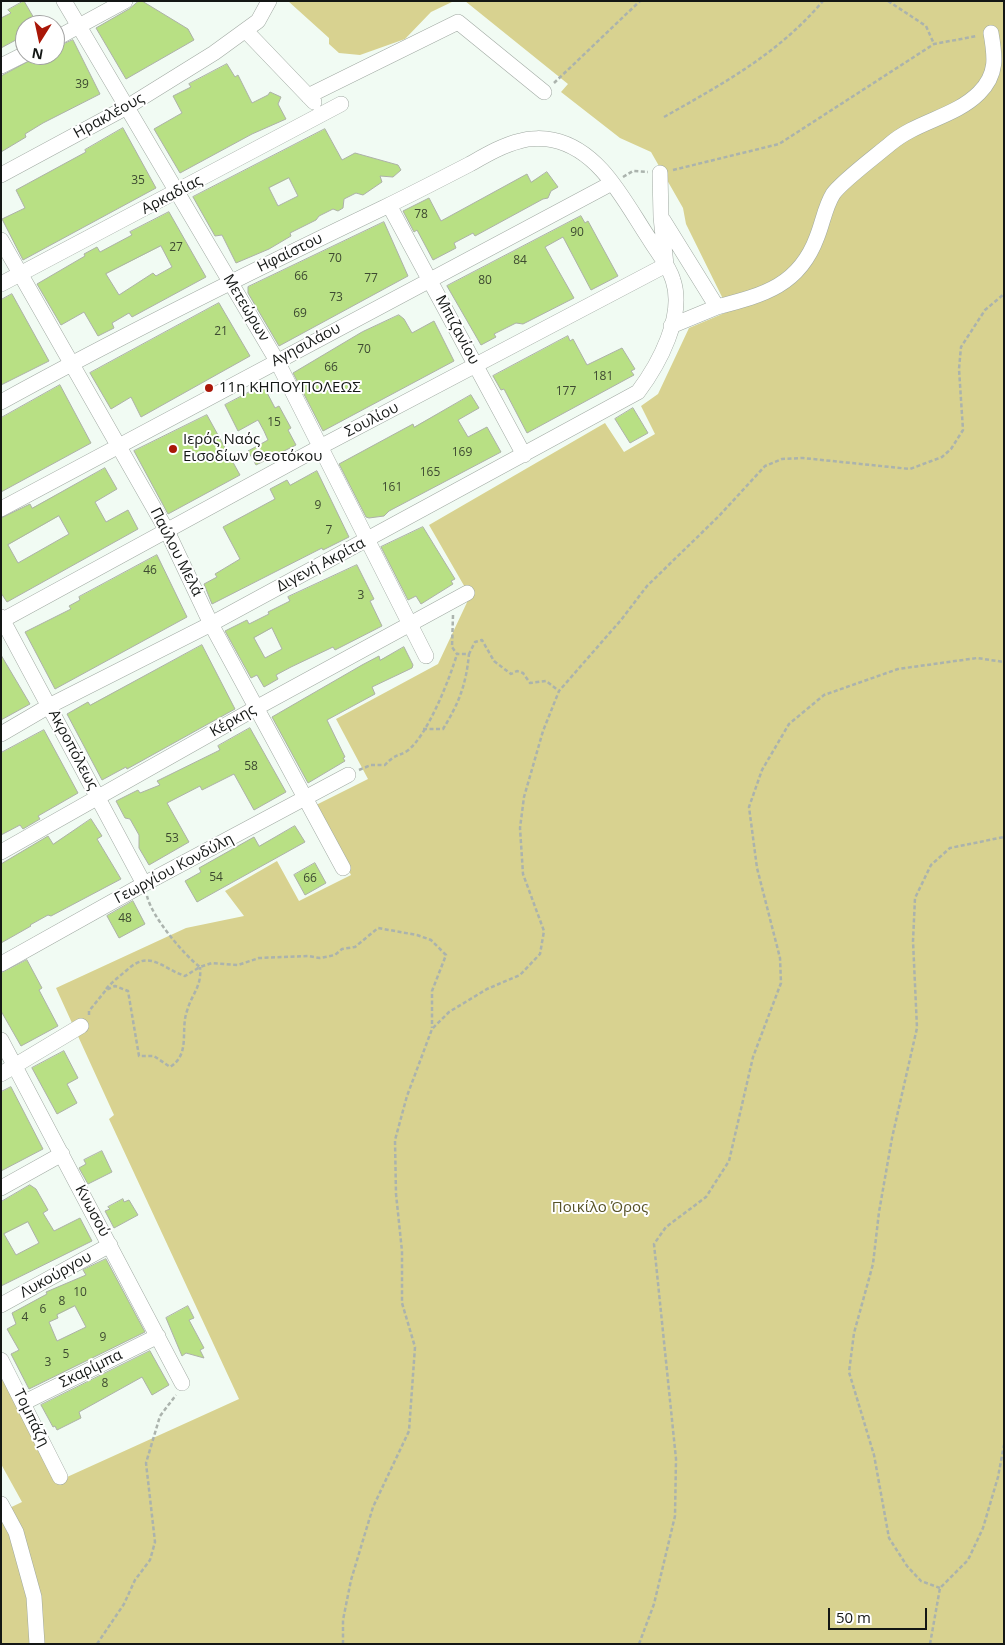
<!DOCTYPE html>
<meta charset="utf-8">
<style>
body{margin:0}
#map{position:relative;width:1005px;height:1645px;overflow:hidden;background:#f1fbf3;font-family:"Open Sans",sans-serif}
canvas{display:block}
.frame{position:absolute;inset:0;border:2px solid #141715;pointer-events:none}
.north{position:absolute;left:15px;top:15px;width:50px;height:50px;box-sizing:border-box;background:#fff;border:1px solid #a1a2a1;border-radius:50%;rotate:190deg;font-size:14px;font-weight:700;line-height:20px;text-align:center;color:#141715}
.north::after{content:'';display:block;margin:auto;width:18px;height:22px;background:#a91708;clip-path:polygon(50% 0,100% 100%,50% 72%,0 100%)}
.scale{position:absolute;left:828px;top:1608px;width:99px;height:22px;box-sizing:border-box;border:2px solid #141715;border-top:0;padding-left:6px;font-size:15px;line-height:18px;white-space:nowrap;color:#141715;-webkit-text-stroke:4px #fff;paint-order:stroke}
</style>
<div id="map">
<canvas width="1005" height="1645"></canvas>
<div class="frame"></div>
<div class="north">N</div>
<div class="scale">50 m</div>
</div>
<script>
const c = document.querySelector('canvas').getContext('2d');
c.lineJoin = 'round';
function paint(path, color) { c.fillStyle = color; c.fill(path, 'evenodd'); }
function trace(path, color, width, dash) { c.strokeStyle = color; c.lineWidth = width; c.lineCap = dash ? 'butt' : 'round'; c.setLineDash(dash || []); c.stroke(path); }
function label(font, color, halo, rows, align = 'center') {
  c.font = font + ' "Open Sans",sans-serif'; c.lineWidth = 4; c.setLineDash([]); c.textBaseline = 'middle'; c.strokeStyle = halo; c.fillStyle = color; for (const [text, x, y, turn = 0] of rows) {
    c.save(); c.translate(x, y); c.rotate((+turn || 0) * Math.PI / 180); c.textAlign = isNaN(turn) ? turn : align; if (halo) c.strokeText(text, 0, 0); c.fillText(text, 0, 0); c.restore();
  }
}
paint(new Path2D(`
 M288 1H454L431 12 405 39 360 55 339 53 329 44V38Z
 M465 1H1004V1644H1V1512L22 1502 1 1464V1374L56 1482 239 1399 109 1119 114 1115 56 988 186 928 244 916 225 891 277 861 299 901 351 875 316 805 368 779 336 719 438 664 470 596 429 525 605 423 624 452 655 434 641 406 658 394 689 328 739 307 724 301 686 224 683 208 651 152 620 138 561 92 568 84Z`), '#d8d290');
const building = new Path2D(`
 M24 1 38 25H25V35L1 48V18L11 13 8 10Z
 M139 1H142L188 29 194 40 126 79 96 28 129 9Z
 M73 40 100 94 43 123 25 134 26 137 1 152V76L40 55 55 56V48Z
 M227 64 235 77 238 75 252 103 268 95 270 92 281 97 278 104 286 119 252 134 180 173 154 129 182 113 173 96 191 87 189 84Z
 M123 128 156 188 23 260 2 219 25 208 16 190 86 152 85 150Z
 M325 129 342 160 355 153 398 165 401 170 393 177 380 176 382 182 363 195 356 193 344 199 343 208 338 211 333 209 319 216 316 220 290 233 291 236 269 249 236 263 222 235 215 236 193 197ZM289 178 298 196 278 206 269 188Z
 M547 172 558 187 551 191 548 198 543 199 475 236 473 233 454 243 456 248 433 260 417 230 414 232 403 211 429 198 441 221 527 174 531 182Z
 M169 212 206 277 132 317 129 313 112 323 114 328 98 336 84 312 61 325 37 284 85 256 84 254 97 247 100 252 132 235 130 232ZM161 246 172 267 156 276 153 273 119 295 106 274Z
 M581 216 585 223 588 221 618 276 591 290 563 237 545 247 574 298 523 324 516 323 494 334 496 337 481 345 447 286Z
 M384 222 408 276 279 346 248 293V287Z
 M12 294 49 361 1 385V300Z
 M219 303 250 356 141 417 131 397 111 409 90 373Z
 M399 315 404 319 412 333 434 321 454 361 323 431 293 373 362 332Z
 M568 336 570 341 573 339 587 365 622 348 635 369 631 371 634 375 527 433 504 389 501 390 493 376Z
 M60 385 91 443 1 492V418Z
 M263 385 275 408 279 406 291 428 288 430 296 445 256 465 248 451 268 440 264 431 258 420 238 431 225 405Z
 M471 395 479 408 458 420 468 437 487 427 501 452 389 511 384 516 369 518 366 517 339 464 413 424 414 427Z
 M633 408 648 433 630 443 615 419Z
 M207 415 240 475 168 514 134 451Z
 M105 468 117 489 95 502 106 522 128 510 138 529 7 602 1 593V518L30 504 32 508ZM59 516 69 534 18 563 8 545Z
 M317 471 349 537 323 550 322 548 212 604 204 584 217 577 215 574 240 559 223 527 275 499 270 489 287 480 290 485Z
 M423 527 455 579 451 581 453 584 421 604 416 596 408 600 381 547Z
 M157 555 187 617 55 689 25 632 71 609 69 606 80 600 79 597Z
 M357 565 374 599 370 601 382 626 335 650 333 647 291 667 276 675 278 679 264 687 257 675 251 678 225 631 247 620 249 624 269 614 268 612 290 601 288 597ZM272 628 282 649 265 658 254 638Z
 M202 645 235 709 127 769 126 767 102 780 67 714 88 702 90 705Z
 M404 647 413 665 412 668 372 687 375 694 327 720 345 757 343 758 345 761 308 783 272 717 362 665 379 656 380 660Z
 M1 655 30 704 1 720Z
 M250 728 286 792 254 810 234 774 202 790 200 786 167 803 189 842 149 865 139 848V835L130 819 125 818 116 801 138 790 140 793 160 785 157 781 220 750 218 746Z
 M44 730 78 793 38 816 40 819 23 829 20 825 1 835V753Z
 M91 819 102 836 97 839 121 879 51 916 48 915 30 925 31 926 1 943V864L48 836 53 844Z
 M295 826 305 842 197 902 185 881 201 872 199 868 254 837 259 846Z
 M315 863 326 883 305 895 294 875Z
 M133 901 145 924 119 938 107 916Z
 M27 960 42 988 39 990 58 1026 21 1046 1 1011V973Z
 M64 1051 78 1078 67 1084 77 1103 57 1114 32 1068Z
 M11 1087 43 1149 1 1171V1092Z
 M102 1151 112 1172 88 1184 79 1168 86 1164 84 1160Z
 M30 1185 36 1189 48 1210 43 1213 54 1231 80 1218 92 1241 1 1286V1202ZM28 1222 39 1243 16 1255 4 1234Z
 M123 1199 124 1202 129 1200 138 1215 114 1228 105 1211 110 1209 108 1207Z
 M106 1259 145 1332 29 1389 11 1354 19 1350 7 1329 16 1324 12 1313 47 1294 46 1292 86 1275 83 1270ZM75 1306 86 1327 57 1341 49 1322 58 1318 57 1315Z
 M188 1306 194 1318 189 1320 204 1348 200 1350 204 1358 186 1353 182 1356 166 1318Z
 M150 1351 169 1385 152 1395 142 1377 79 1412 81 1418 57 1430 55 1426 53 1427 41 1405Z`);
paint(building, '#b8e084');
trace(building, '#acb1a7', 1);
const minor = new Path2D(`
 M64 1 277 361 426 656
 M246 31 314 102
 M55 39 125 1
 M1 66 25 54
 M308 96 458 22 544 92
 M1 175 127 107 214 53 258 21 269 1
 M389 205 524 455
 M663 220 717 307 671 326
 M1 240 167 531 211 624 343 868
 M1 284 341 104
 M717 307C763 295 799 286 817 237 823 222 825 207 833 194 841 182 877 155 890 144 917 121 955 117 979 93 998 74 995 56 991 33
 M1 402C126 333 254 270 383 208 412 194 441 179 470 164 486 155 503 145 520 141 529 138 544 138 553 140 601 150 625 203 650 240 658 253 669 266 673 280 685 316 659 364 638 392L211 624 49 706 1 734
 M1 509 612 183
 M1 617 144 884
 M1 621 320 447 666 265 661 217 660 173
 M1 852 256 708 467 593
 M1 964 144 884 348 775
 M1 1040 182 1383
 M1 1074 81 1026
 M1 1188 62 1154
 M1 1305 110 1245
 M1 1360 60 1477
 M23 1403 158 1336
 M1 1504 16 1532 34 1597 37 1644`);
trace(minor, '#a0a9a2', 16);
trace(new Path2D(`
 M888 1 926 26 934 44
 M554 83 640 1
 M664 117C724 83 778 54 823 1
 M673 170 779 144 934 44 977 36
 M623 177 633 171 648 172
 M453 615 452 647 457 654H469L475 642 482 640 494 661 511 674 517 671 523 673 530 683 546 681 559 691
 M423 729H443C459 703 466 685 469 654
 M359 770 371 765H385C395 754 397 757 407 751 427 737 450 678 457 654
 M147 896C152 917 183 954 200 967L212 963 238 965 259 958 308 956 320 958 335 955 342 949 355 947 378 928 417 935 431 940 446 955 432 991V1028
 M106 989C113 981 120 976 127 970 150 949 161 968 185 976L200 967
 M89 1015V1011L106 990 115 986 128 991 139 1056H154L170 1067C191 1054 180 1030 187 1011 192 993 202 987 200 967
 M940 1588 921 1581 907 1566 889 1538 874 1455 849 1372 854 1333 873 1264 879 1212 892 1138 917 1028 913 941 915 898 931 865 950 848 1004 837
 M97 1644 124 1604 135 1580 150 1560 155 1542 146 1463 160 1416 176 1395
 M343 1644V1620L351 1580 373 1507 409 1431 415 1347 402 1303V1251L396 1194 395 1140 407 1096 432 1029 449 1012 487 989 520 975 540 954 544 931 523 874 520 828 524 797 543 731 559 691 621 620 647 586 719 516 765 466 782 459 803 458 910 469 942 457 951 449 963 430 959 369 961 347 985 310 1004 294
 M639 1644 654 1604 675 1516 676 1459 654 1244 666 1227 706 1197 729 1161 753 1057 781 983 780 958 757 868 749 807 762 770 789 724 824 695 898 669 977 658 1004 662
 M930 1644 940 1588 968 1560 983 1528 998 1477 1004 1445`), '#abb3ad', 2.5, [4, 2.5]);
trace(minor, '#fff', 15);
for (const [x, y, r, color] of [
 [209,388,5,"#a91708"],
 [173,449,5,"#a91708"]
]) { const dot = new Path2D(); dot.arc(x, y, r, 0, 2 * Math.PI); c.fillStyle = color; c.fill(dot); trace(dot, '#fff', 2); }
label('12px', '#3d4931', null, [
 ["39",82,85],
 ["35",138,181],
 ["78",421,215],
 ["90",577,233],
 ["27",176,248],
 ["70",335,259],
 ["84",520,261],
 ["66",301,277],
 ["77",371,279],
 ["80",485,281],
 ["73",336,298],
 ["69",300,314],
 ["21",221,332],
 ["70",364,350],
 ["66",331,368],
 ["181",603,377],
 ["177",566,392],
 ["15",274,423],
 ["169",462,453],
 ["165",430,473],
 ["161",392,488],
 ["9",318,506],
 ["7",329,531],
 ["46",150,571],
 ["3",361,596],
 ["58",251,767],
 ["53",172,839],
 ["54",216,878],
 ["66",310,879],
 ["48",125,919],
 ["10",80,1293],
 ["8",62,1302],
 ["6",43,1310],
 ["4",25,1318],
 ["9",103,1338],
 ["5",66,1355],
 ["3",48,1363],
 ["8",105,1384]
]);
label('15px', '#141715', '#fff', [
 ["Ηρακλέους",109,116,-29],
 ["Αρκαδίας",172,195,-28],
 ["Ηφαίστου",290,253,-26],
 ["Μετεώρων",246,308,59],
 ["Μπιζανίου",457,330,62],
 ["Αγησιλάου",306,345,-28],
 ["Σουλίου",372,420,-27],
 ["Παύλου Μελά",176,552,63],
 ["Διγενή Ακρίτα",321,565,-28],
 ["Κέρκης",233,721,-30],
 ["Ακροπόλεως",73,750,62],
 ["Γεωργίου Κονδύλη",174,869,-28],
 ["Κνωσού",92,1211,62],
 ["Λυκούργου",56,1275,-29],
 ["Σκαρίμπα",91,1369,-26],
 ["Τομπάζη",31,1418,64]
]);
label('15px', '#141715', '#fff', [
 ["11η ΚΗΠΟΥΠΟΛΕΩΣ",219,388],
 ["Ιερός Ναός",183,440],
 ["Εισοδίων Θεοτόκου",183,457]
], 'left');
label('15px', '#565227', '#fff', [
 ["Ποικίλο Όρος",600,1208]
]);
</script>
